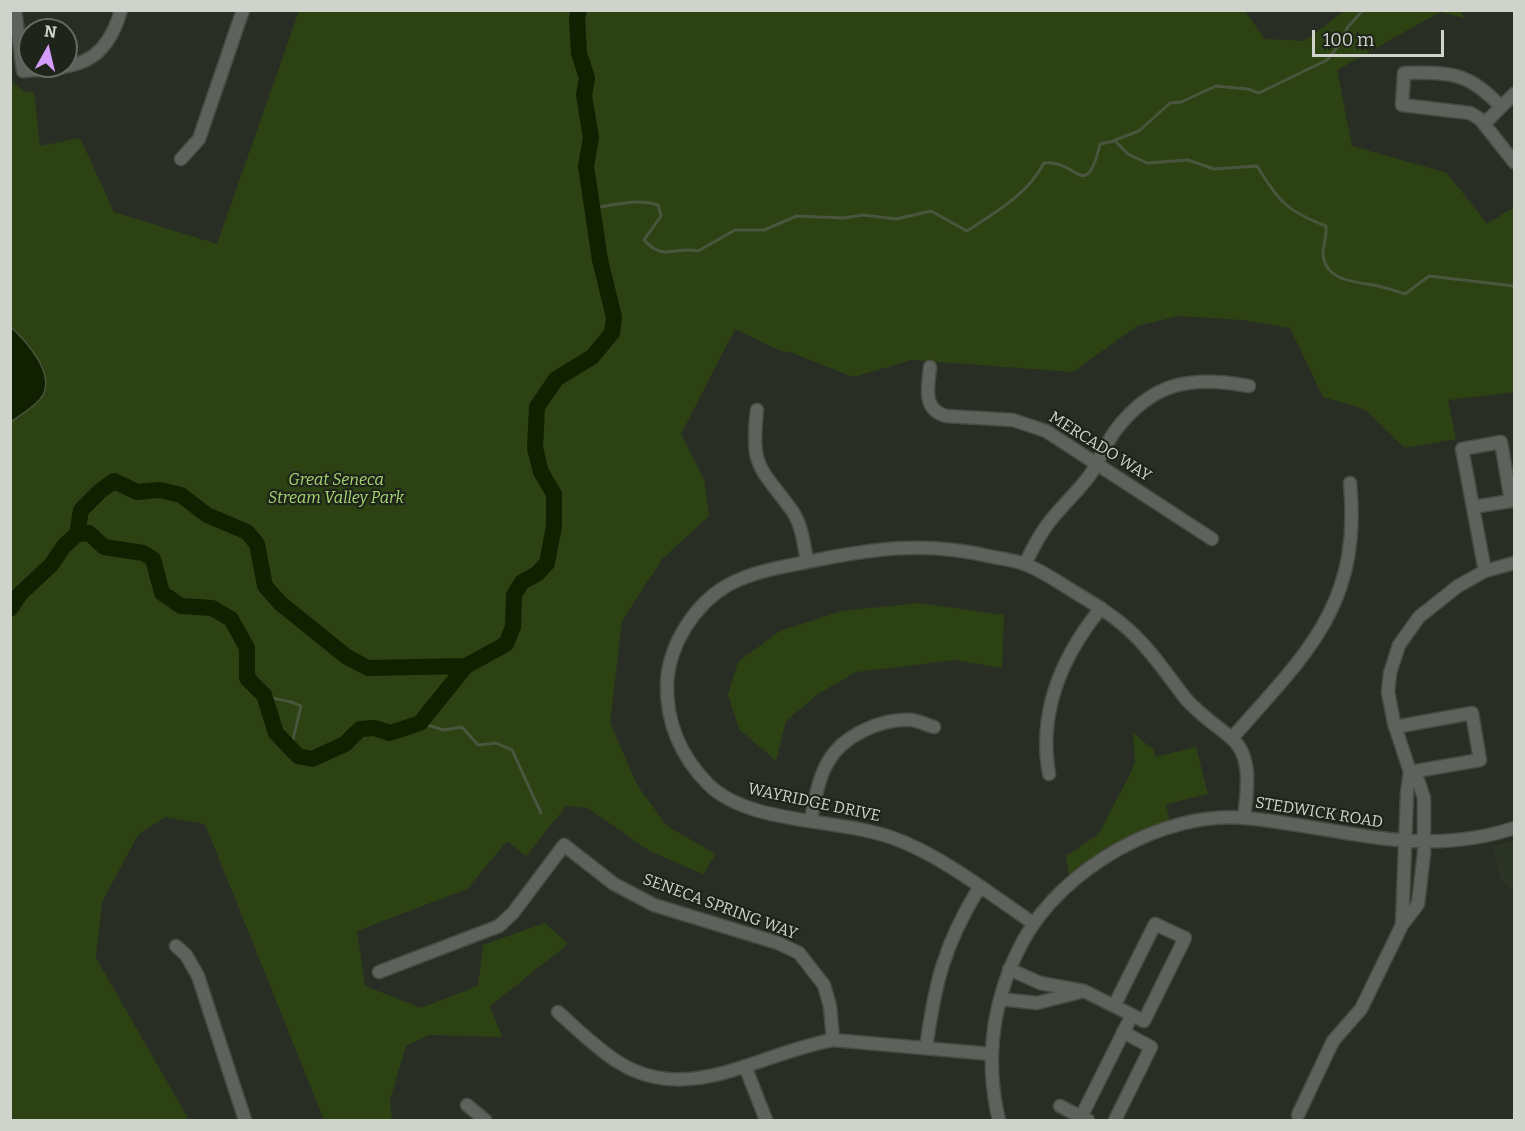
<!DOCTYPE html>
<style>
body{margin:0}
#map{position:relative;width:1525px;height:1131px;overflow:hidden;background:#292e24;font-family:Bitter,serif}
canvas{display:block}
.frame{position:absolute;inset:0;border:12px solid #cfd3cc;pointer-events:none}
.north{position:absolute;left:18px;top:18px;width:60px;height:60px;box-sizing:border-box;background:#1f241a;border:2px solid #656a61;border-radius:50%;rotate:8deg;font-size:16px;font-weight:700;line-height:24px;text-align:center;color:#cfd3cc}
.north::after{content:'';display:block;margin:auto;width:21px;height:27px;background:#d49cfc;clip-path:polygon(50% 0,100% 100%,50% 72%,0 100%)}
.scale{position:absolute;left:1312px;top:30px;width:132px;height:27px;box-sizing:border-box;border:3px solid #cfd3cc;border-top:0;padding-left:8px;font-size:18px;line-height:21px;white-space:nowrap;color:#cfd3cc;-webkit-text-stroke:4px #1f241a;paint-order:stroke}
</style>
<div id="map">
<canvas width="1525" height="1131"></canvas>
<div class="frame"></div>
<div class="north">N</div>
<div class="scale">100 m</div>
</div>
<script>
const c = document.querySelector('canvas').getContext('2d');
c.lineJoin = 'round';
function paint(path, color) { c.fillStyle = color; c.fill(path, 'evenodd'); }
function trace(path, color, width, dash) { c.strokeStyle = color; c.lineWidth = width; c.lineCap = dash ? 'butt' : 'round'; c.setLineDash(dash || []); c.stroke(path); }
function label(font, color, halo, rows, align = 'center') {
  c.font = font + ' Bitter,serif'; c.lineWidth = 4.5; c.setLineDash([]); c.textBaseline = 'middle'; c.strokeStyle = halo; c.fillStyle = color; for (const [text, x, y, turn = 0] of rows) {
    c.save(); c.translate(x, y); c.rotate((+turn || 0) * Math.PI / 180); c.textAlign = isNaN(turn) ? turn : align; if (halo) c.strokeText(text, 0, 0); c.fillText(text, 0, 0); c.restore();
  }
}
paint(new Path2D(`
 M1514 841V892L1501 879 1492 846Z`), '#2c3525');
paint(new Path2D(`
 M1244 10 1265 39 1305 41 1344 11H1460L1465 18 1440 12 1337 70 1352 146 1447 173 1487 224 1514 207V392L1448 400 1456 439 1405 448 1364 409 1323 397 1290 328 1242 320 1179 316 1137 326 1073 372 912 360 853 377 790 352 781 351 735 329 681 434 704 479 709 516 662 559 622 621 610 723 637 785 667 826 716 854 703 874 651 852 588 808 566 806 526 856 507 841 467 889 357 931 365 986 421 1008 478 986 483 945 545 923 568 944 490 1006 502 1037 428 1035 406 1046 390 1100 392 1120H324L205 824 165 817 138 835 102 902 96 958 189 1120H11V80L24 92H34L40 146 80 138 114 212 217 244 299 11Z
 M920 603 1004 615 1002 668 955 660 856 672 818 694 786 721 776 761 739 729 728 695 738 662 780 631 842 611Z
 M1133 733 1154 750 1155 757 1196 747 1208 794 1166 804 1171 829 1070 881 1066 856 1099 834 1132 770 1135 761Z`), '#2d4213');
const water = new Path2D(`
 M10 326C25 340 55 372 43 395 37 406 21 414 11 422Z`);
paint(water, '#102000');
trace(water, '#49563d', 1.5);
trace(new Path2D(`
 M1115 140 1139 131 1170 103 1181 102 1216 86 1248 89 1259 93 1327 60 1340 44 1347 28 1363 10
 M593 208C614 205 637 198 658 205L661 216 644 240C664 262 673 246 698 251L735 230H764L797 216 844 218 863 215 896 219 931 211 967 231C997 211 1027 195 1044 163 1077 159 1086 204 1100 144L1115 141 1128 154 1147 163 1188 160 1214 169 1257 166C1279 201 1286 211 1326 226 1327 238 1323 245 1323 253 1324 282 1358 282 1378 286 1387 288 1396 291 1405 294L1429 276 1514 286
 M264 695C277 701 289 699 301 706L291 748
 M420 723 444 730 462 727 478 745 496 743 512 750 541 813`), '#49563d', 3);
trace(new Path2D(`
 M77 534 81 510 100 491 114 481 137 492 160 490 181 495 207 515 247 532 257 544 265 586 280 603 347 657 368 668 466 666
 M10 609 20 594 51 565 64 546 77 534 89 533 104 547 143 553 153 559 162 593 181 606 212 608 231 619 247 648V678L264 695 276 733 298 756 312 759 345 744 360 729 374 728 390 733 420 723 466 666 506 644 513 627 514 595 522 582 537 574 547 563 554 526V494L541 472 535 448 537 407 556 379 592 357 612 333 614 317 600 260 586 166 591 138 584 95 587 78 579 53 577 18 579 10`), '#102000', 16);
const minor = new Path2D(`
 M15 10 23 71C75 67 105 67 121 10
 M1501 107C1469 72 1450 72 1404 73L1402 105 1470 113 1480 119 1514 162
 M1484 124 1514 94
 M181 159 199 139 243 10
 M930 367C928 388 922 409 946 416L1013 420 1046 431 1212 539
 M757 410C750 470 761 467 793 512 802 526 804 545 807 561
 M1473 507 1511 501 1501 442 1462 449 1485 571
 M1025 564C1031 552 1037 539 1045 528 1058 509 1076 494 1090 475 1099 461 1105 445 1115 431 1152 382 1191 375 1249 386
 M1395 727 1472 713 1480 760 1410 772
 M1232 738C1306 654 1362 605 1350 483
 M1049 774C1038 712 1062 656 1101 608
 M811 819C815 800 818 779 828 762 843 735 882 718 912 720 919 721 927 725 934 727
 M1033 923C990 894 941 855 893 838 838 818 749 825 708 784 681 757 666 722 667 683 669 644 695 604 728 585 752 572 780 567 807 562 874 548 925 541 993 557 1003 559 1014 560 1024 564 1039 569 1055 580 1068 588 1089 601 1112 614 1130 631 1152 651 1168 676 1186 699 1199 714 1213 723 1229 736 1254 755 1247 790 1244 818
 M1402 925 1407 793 1410 772
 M176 946 186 955 198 976 245 1120
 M1009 969 1040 983 1084 991 1144 1021 1185 938 1155 924 1114 1006
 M379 972 499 926 513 913 564 845 614 884 654 905 778 943 799 953 824 985 830 1006 833 1040
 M1000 999 1037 1003 1080 992
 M558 1012C577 1029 596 1048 618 1062 689 1107 761 1052 833 1040L991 1054
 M926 1048C935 983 944 945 979 888
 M745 1066 766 1120
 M467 1105 485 1120
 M1060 1106 1081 1117
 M1298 1115 1333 1041 1361 1009 1402 925 1418 904 1424 853V798L1418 780 1410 772 1394 723 1388 692 1390 673 1399 645 1419 617 1458 586 1485 571 1514 563
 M999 1120C984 1059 993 997 1023 941 1062 869 1163 810 1246 818 1339 827 1421 859 1514 828
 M1088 1120 1081 1117 1132 1015
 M1115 1120 1151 1047 1123 1032`);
trace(minor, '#474c42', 15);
trace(minor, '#5e615c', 12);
label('16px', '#cfd3cc', '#1f241a', [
 ["MERCADO WAY",1100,447,32],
 ["WAYRIDGE DRIVE",814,803,12],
 ["STEDWICK ROAD",1319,813,9],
 ["SENECA SPRING WAY",720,907,20]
]);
label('italic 16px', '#a6d773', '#1f241a', [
 ["Great Seneca",336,481],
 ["Stream Valley Park",336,499]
]);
</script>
